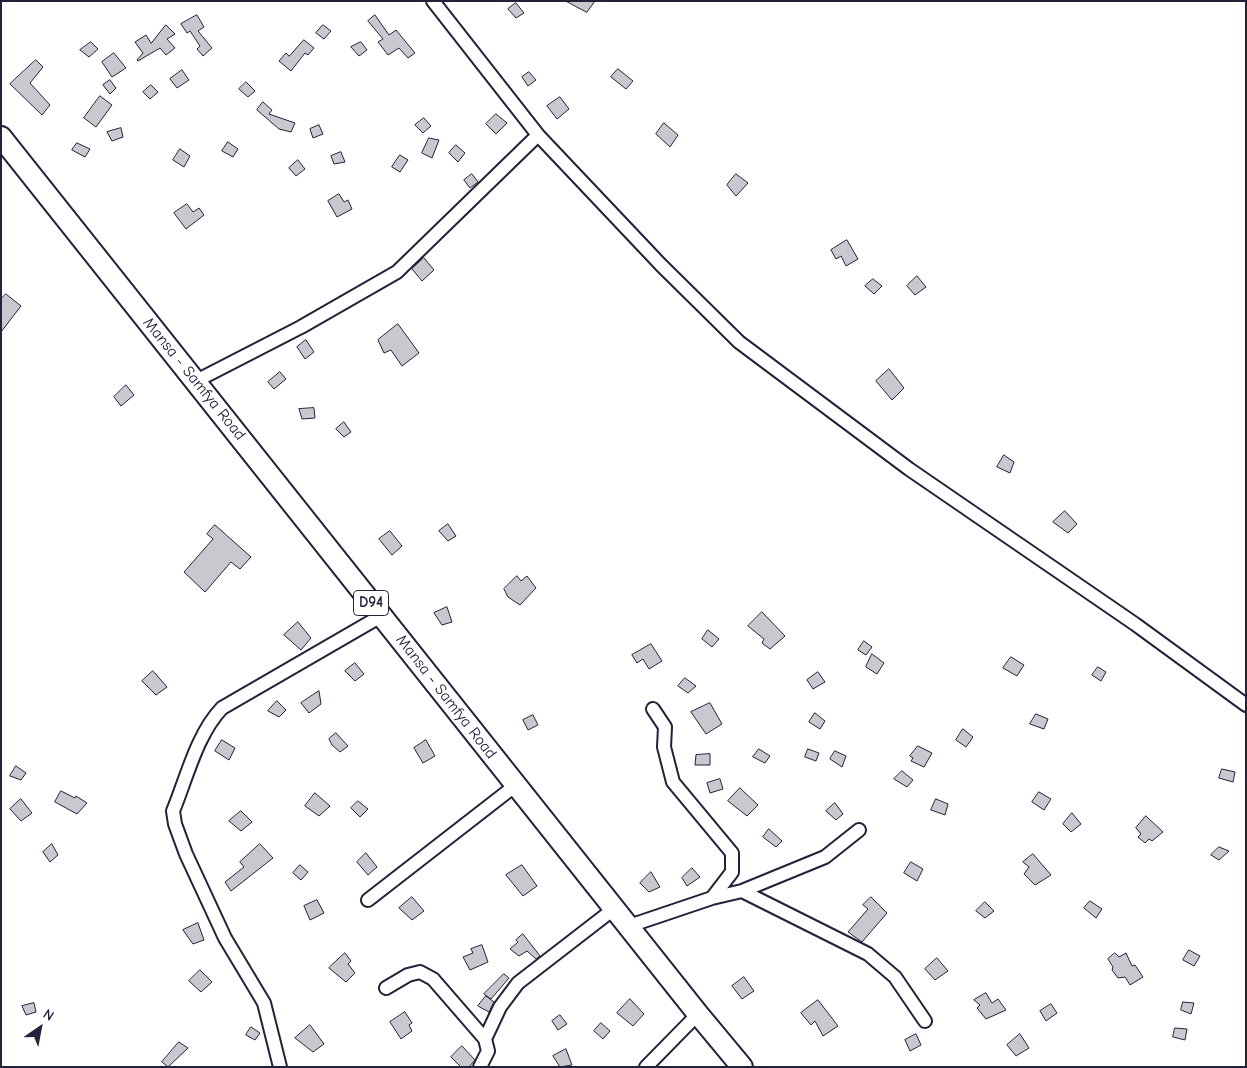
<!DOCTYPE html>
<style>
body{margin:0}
#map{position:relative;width:1247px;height:1068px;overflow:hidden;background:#fff;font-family:"Comic Neue",sans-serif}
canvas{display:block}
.frame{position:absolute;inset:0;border:2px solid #22223b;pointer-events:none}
.north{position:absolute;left:15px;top:1003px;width:50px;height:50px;-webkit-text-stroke:4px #fff;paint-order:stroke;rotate:33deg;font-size:14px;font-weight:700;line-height:20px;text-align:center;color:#22223b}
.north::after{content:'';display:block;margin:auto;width:18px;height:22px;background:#22223b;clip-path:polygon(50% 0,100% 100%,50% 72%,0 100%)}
</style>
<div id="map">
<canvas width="1247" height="1068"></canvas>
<div class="frame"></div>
<div class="north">N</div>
</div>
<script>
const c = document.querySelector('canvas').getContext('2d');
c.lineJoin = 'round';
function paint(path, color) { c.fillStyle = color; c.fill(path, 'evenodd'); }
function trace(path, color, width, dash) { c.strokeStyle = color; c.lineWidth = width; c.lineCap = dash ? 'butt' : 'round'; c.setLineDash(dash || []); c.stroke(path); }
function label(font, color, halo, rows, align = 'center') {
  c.font = font + ' "Comic Neue",sans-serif'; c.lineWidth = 4; c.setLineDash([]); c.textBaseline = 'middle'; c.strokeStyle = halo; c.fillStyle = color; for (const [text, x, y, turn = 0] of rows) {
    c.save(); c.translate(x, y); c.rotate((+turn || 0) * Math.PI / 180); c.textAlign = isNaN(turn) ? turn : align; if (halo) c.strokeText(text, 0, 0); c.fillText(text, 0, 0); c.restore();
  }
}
const building = new Path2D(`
 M566 1H595L587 12Z
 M516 3 524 13 516 18 508 9Z
 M197 15 204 27 198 31 212 48 203 56 197 49 200 46 190 31 187 33 181 24Z
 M375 15 389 35 396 30 415 53 408 58 399 48 388 55 378 42 383 39 368 21Z
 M166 25 175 34 167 39 175 48 166 55 160 48 138 61 137 60 143 53 135 42 146 35 151 43Z
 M323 25 331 31 324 39 316 33Z
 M304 40 314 48 308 55 305 53 291 71 279 61 286 53 289 56Z
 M91 42 98 49 89 57 80 50Z
 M361 42 367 50 359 56 351 47Z
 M114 53 126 68 112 77 102 62Z
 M36 60 43 67 30 83 50 105 42 115 10 84Z
 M618 69 633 81 626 89 611 77Z
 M182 70 189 80 177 88 170 79Z
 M529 72 536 80 528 86 522 77Z
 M110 80 116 88 110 94 103 85Z
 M246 82 255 91 248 97 239 89Z
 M151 85 158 92 150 99 143 92Z
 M100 96 112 105 96 127 84 118Z
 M560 97 569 109 557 119 547 106Z
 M263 102 272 110 269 114 295 123 291 132 279 129 257 110Z
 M496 114 507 123 496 134 486 124Z
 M424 118 431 126 423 133 415 125Z
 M664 123 678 135 670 147 656 134Z
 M319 125 323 134 313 138 310 129Z
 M121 128 123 137 112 141 107 132Z
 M429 138 439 140 432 158 422 153Z
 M228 142 238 149 233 157 222 151Z
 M77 143 90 149 85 157 72 150Z
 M456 145 465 153 458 162 449 153Z
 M180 149 190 156 184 167 173 160Z
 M341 152 345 162 334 164 331 156Z
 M400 155 408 160 400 172 392 167Z
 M298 160 305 169 296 176 289 168Z
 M472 174 478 182 470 188 464 180Z
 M736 174 748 183 736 196 727 185Z
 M339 194 344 202 348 200 352 209 337 217 328 201Z
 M187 204 193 212 199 208 204 215 186 229 174 213Z
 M847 240 858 259 846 266 841 256 836 259 831 250Z
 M424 258 434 270 422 281 412 269Z
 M917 276 926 287 915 295 907 286Z
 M873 279 882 286 874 294 865 286Z
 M6 294 21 306 1 332V299Z
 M398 324 419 353 402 366 391 350 384 353 378 340Z
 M306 340 314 352 305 359 297 347Z
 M889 369 904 388 892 400 876 381Z
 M280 372 286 379 274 389 268 382Z
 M126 385 134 395 121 406 114 397Z
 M314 408 315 418 302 419 299 409Z
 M344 422 351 432 344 437 336 429Z
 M1004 455 1014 462 1010 473 997 467Z
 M1065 511 1077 524 1068 533 1053 522Z
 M448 524 456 536 448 541 439 531Z
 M215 525 251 557 240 569 231 562 205 592 184 572 213 539 207 534Z
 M390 531 402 546 392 555 379 539Z
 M517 576 521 581 527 576 536 588 520 605 508 597 504 589Z
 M447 607 452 622 442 625 434 613Z
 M762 612 785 636 770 649 762 643 764 639 748 626Z
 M298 622 311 638 301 650 284 635Z
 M708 630 719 639 712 647 702 639Z
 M864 641 872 647 866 655 858 650Z
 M651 644 662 661 649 669 643 659 637 663 632 655Z
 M872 654 884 663 877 674 866 667Z
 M1011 657 1024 665 1017 676 1003 668Z
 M355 663 364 674 355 681 345 671Z
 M1098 667 1106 672 1101 681 1092 675Z
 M153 671 167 687 156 695 142 681Z
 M818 672 825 682 813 689 807 680Z
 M685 678 696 686 688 693 678 686Z
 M319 691 321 704 309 713 301 703Z
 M277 701 286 710 279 717 268 711Z
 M710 703 722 724 706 734 691 712Z
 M815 713 825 721 820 729 809 722Z
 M1036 714 1048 719 1044 729 1030 724Z
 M533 715 538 725 528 730 523 720Z
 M963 729 973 737 966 747 956 740Z
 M336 733 348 746 340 752 332 745 329 739Z
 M222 740 235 748 229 760 215 751Z
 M426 740 435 756 423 763 414 748Z
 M918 746 932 753 924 767 911 761 913 758 910 756Z
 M759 749 770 756 765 763 753 757Z
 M808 749 819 753 816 761 805 757Z
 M835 751 846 756 842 767 830 759Z
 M710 754V765H695L696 755Z
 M16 766 26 773 21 780 10 776Z
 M1222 769 1235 772 1233 782 1219 778Z
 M902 771 913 780 907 787 894 779Z
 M720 779 723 789 710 793 707 783Z
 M740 788 758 805 747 816 728 801Z
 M61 791 75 798 76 796 87 803 77 814 55 802Z
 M1039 792 1051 799 1044 810 1032 802Z
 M315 793 330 806 319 816 305 806Z
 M21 799 32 813 21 821 10 809Z
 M936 799 948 804 945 815 931 810Z
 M358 801 368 809 360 817 351 808Z
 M835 803 843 814 836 820 826 811Z
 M241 811 252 822 241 831 229 821Z
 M1072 813 1081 824 1071 832 1063 824Z
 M1146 816 1163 832 1152 841 1149 839 1145 843 1138 837 1141 834 1136 828Z
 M769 829 782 841 776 847 763 837Z
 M52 844 58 855 50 862 43 852Z
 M260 844 273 858 231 891 225 882 244 867 240 862Z
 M1219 847 1229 851 1219 860 1211 855Z
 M366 853 377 867 368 875 357 862Z
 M1033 854 1051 875 1035 885 1024 874 1029 867 1023 862Z
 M911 862 923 869 917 881 904 873Z
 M300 865 308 872 301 880 293 873Z
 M522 865 537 886 523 896 506 875Z
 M692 868 700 877 687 886 682 878Z
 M651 872 660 887 649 892 640 883Z
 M412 897 424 911 412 920 399 908Z
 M871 897 887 913 862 942 848 932 868 909 863 905Z
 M317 900 324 913 310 920 304 906Z
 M1090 901 1102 909 1096 918 1084 908Z
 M985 902 994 911 985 918 976 911Z
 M198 923 204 940 193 944 183 930Z
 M523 934 540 956 536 959 527 951 519 956 510 949 518 942 516 940Z
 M482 945 488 962 470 970 463 957 473 953 471 949Z
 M1189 950 1200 956 1194 966 1183 960Z
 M345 953 351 961 348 964 355 973 346 982 329 968Z
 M1115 953 1119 957 1126 953 1132 966 1135 965 1143 977 1130 985 1125 977 1118 978 1112 970 1113 967 1108 959Z
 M937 958 948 971 935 980 925 969Z
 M200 970 212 982 201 992 189 981Z
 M504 974 509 978 491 999 484 994Z
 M744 977 754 991 742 999 732 986Z
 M986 993 992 1003 998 999 1006 1010 986 1019 977 1008 980 1005 974 1000Z
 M486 996 494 1002 489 1012 478 1006Z
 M630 999 644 1014 633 1026 617 1013Z
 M818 1000 838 1026 823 1036 815 1021 811 1025 801 1013Z
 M1183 1002 1194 1003 1191 1014 1181 1010Z
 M34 1003 36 1012 26 1015 22 1006Z
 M1051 1004 1057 1013 1046 1021 1040 1011Z
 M405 1012 412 1023 409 1025 412 1031 401 1039 390 1022Z
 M560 1015 567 1024 558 1030 552 1021Z
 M601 1023 610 1031 603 1039 594 1031Z
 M310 1025 324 1044 313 1052 295 1038Z
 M251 1027 260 1033 255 1040 246 1035Z
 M1175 1028 1187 1029 1185 1040 1173 1037Z
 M916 1034 921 1045 910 1051 905 1040Z
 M1020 1034 1029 1048 1016 1056 1007 1045Z
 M179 1042 188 1048 168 1067 162 1062Z
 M462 1046 475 1060 469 1067H461L451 1057Z
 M566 1049 572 1065 560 1067 553 1056Z`);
paint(building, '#c8c8cf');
trace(building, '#22223b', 1);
const minor = new Path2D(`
 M433 1 538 135 661 265 739 342 909 469 1135 624 1246 705
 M196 381 301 327 397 272 538 135
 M653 709 665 727 664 747 673 782 732 853V872L712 898
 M742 891 868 954 895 977 925 1021
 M368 900 516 785
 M629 926 712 898 742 891 825 857 859 830
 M386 988 408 975 420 972 433 979 485 1039
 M280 1067 264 1003 225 938 186 854 175 824 173 811C187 777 197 734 222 708L381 616
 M480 1067 488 1051 485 1039 500 1007 518 983 615 908
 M646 1067 698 1014`);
const primary = new Path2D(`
 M1 137 698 1014 742 1067`);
trace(minor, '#22223b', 16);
trace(primary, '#22223b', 24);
trace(minor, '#fff', 12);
trace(primary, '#fff', 20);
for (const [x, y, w] of [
 [371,603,35]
]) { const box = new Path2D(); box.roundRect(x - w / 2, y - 12.5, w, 25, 4); c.fillStyle = '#fff'; c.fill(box); trace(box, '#22223b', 1); }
label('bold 15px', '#22223b', null, [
 ["D94",371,603]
]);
label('16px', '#22223b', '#fff', [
 ["Mansa - Samfya Road",194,379,51],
 ["Mansa - Samfya Road",446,697,52]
]);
</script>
